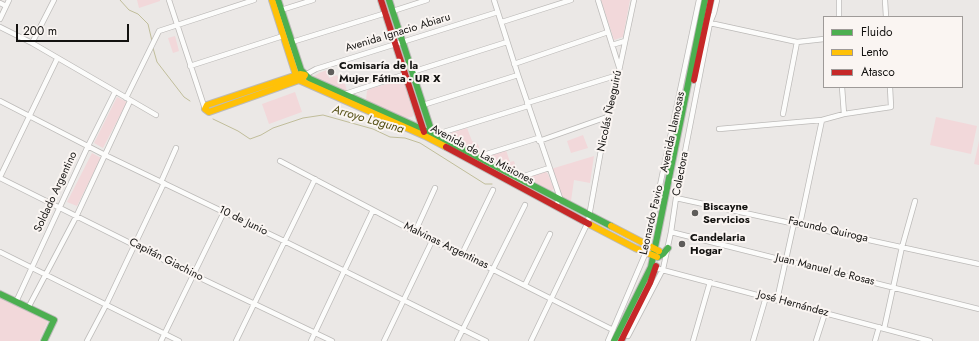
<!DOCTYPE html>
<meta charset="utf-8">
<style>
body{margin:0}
#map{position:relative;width:979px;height:341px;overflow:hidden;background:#ebe8e6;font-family:Jost,sans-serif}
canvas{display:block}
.legend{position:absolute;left:823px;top:16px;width:140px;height:72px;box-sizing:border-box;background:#faf5f2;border:1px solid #9e9a98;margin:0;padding:5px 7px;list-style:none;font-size:12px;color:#131210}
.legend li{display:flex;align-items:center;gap:8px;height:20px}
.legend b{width:20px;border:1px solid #9e9a98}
.scale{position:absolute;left:16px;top:24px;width:113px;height:18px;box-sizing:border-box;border:2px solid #131210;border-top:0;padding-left:5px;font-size:12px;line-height:14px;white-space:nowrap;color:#131210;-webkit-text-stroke:3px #faf5f2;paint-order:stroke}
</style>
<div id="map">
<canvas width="979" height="341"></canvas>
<ul class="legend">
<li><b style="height:5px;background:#4caf50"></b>Fluido</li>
<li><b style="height:5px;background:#ffc107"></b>Lento</li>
<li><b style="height:5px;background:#c62828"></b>Atasco</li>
</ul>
<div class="scale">200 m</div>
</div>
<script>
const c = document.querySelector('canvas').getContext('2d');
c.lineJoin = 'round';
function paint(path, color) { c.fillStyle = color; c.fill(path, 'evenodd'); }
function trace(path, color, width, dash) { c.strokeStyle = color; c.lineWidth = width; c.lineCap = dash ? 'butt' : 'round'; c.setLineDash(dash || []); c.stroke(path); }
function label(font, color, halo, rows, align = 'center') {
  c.font = font + ' Jost,sans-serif'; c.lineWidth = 4; c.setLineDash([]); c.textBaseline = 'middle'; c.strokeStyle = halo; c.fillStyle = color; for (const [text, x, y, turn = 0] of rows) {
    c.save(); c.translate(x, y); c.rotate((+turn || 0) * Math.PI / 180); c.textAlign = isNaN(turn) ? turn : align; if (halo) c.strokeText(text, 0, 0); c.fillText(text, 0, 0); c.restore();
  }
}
paint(new Path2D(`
 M137 0H160V1L139 8Z
 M601 0H630L623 37 614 40Z
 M175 36 179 51 173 53 168 38Z
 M327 70 329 78 337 75 340 81 345 84 347 91 346 92 310 79 319 73Z
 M405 79 417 111 412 117 405 118 366 100 367 91 369 89Z
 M295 92 302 112 269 124 262 104Z
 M117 97 127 102 103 148 94 143Z
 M936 117 977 126 971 154 930 145Z
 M467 128 472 141 478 144 481 155 449 139 450 133Z
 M583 135 588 148 571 153 567 141Z
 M979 141V165L974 164Z
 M506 150 510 162 514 161 518 175 488 159 489 156Z
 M92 153 101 158 77 206 67 202Z
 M594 156 590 183 574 180 571 201 560 197 551 169Z
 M545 171 548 174 554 189 551 191 528 179 529 176Z
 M0 298 48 321 39 341H0Z`), '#f2d8da');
trace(new Path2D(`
 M120 0 129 10 138 14 148 24 152 41
 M153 48 157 62 184 97 190 101
 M213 119 238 131 250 139 261 135 273 128 303 118 323 115 373 129 390 137 405 138 420 143 485 184H492`), '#c0bd9a', 1);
const street = new Path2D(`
 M169 0 205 109
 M494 0 518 75 560 198 556 205
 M598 0 619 67
 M885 0 886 17
 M0 3 6 6
 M281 10 313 0
 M393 11 427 0
 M839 17V0
 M0 19 9 0
 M502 22 571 0
 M710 23 797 42 824 39
 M0 27 32 43 156 115
 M292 42 386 13
 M32 43 54 0
 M612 45 625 41
 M514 64 608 32
 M190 66 283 36
 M412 72 507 42
 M305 75 316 69 498 12
 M842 87 844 114
 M345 94 406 74
 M126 98 159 31 254 0
 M0 101 105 155 284 241 486 341
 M527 103 618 75
 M423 105 518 75
 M783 114 797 42
 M719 129 822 120 844 114 891 107 890 87
 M434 135 528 106
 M539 141 607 117
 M477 157 538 138
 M280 161 432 241 462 254 613 330
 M0 177 57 59
 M0 178 194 275 332 341
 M518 178 549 168
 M161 182 176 148
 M676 198 979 264
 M800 224 822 120
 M415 232 435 188
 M671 232 979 309
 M0 252 179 341
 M462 254 493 190
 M655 268 930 341
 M525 285 550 234
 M777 300 794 223
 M16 302 88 146 115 92
 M28 308 76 217 130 101
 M884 329 902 247 915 201
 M628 336 663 269 671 232 676 198 710 23 714 13 717 0
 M87 341 106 305 164 183
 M161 341 224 212
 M236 341 315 179
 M311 341 373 210
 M384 341 432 241
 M457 341 525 205
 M531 341 588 222 607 117 616 85 634 0
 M608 341 646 252 699 0
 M693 341 710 282
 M753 341 766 297
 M816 341 825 313
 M875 341 879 327`);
const fast = new Path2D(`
 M278 0 301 70 310 79 353 98 439 137 611 226
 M389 0 433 136
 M658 257 663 254 668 248
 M0 294 54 320 44 341
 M614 341 651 267 705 0`);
const slow = new Path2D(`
 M272 0 296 75 299 80 425 136 446 147
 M300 74 305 75 303 78 299 80 209 112 205 109 207 105Z
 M589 224 635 248 657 257
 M611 226 659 251`);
const jam = new Path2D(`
 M381 0 424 132
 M694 80 711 0
 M446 147 589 224
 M621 341 650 283 656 266`);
trace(street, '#bcbab8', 6);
trace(fast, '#bcbab8', 8);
trace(slow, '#bcbab8', 8);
trace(jam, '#bcbab8', 8);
trace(street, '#fcfcfb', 4.5);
trace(fast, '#4caf50', 6);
trace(slow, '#ffc107', 6);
trace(jam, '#c62828', 6);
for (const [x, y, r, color] of [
 [331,72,4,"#5f5d5b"],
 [695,213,4,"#5f5d5b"],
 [682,244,4,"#5f5d5b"]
]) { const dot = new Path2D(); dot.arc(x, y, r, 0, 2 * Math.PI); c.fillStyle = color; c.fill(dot); trace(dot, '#faf5f2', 1.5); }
label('11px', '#131210', '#faf5f2', [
 ["Avenida Ignacio Abiaru",398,33,-17],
 ["Nicolás Ñeeguirú",610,111,-78],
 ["Avenida Llamosas",673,132,-78],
 ["Avenida de Las Misiones",482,155,28],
 ["Colectora",681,174,-79],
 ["Soldado Argentino",56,192,-65],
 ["Leonardo Favio",652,220,-77],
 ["10 de Junio",243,221,26],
 ["Facundo Quiroga",828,230,13],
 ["Malvinas Argentinas",446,246,26],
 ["Capitán Giachino",166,260,27],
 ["Juan Manuel de Rosas",825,270,14],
 ["José Hernández",793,304,15]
]);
label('bold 11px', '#131210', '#faf5f2', [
 ["Comisaría de la",339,66],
 ["Mujer Fátima - UR X",339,79],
 ["Biscayne",703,207],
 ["Servicios",703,220],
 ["Candelaria",690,238],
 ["Hogar",690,251]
], 'left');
label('italic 12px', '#534e13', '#faf5f2', [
 ["Arroyo Laguna",368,120,16]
]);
</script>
